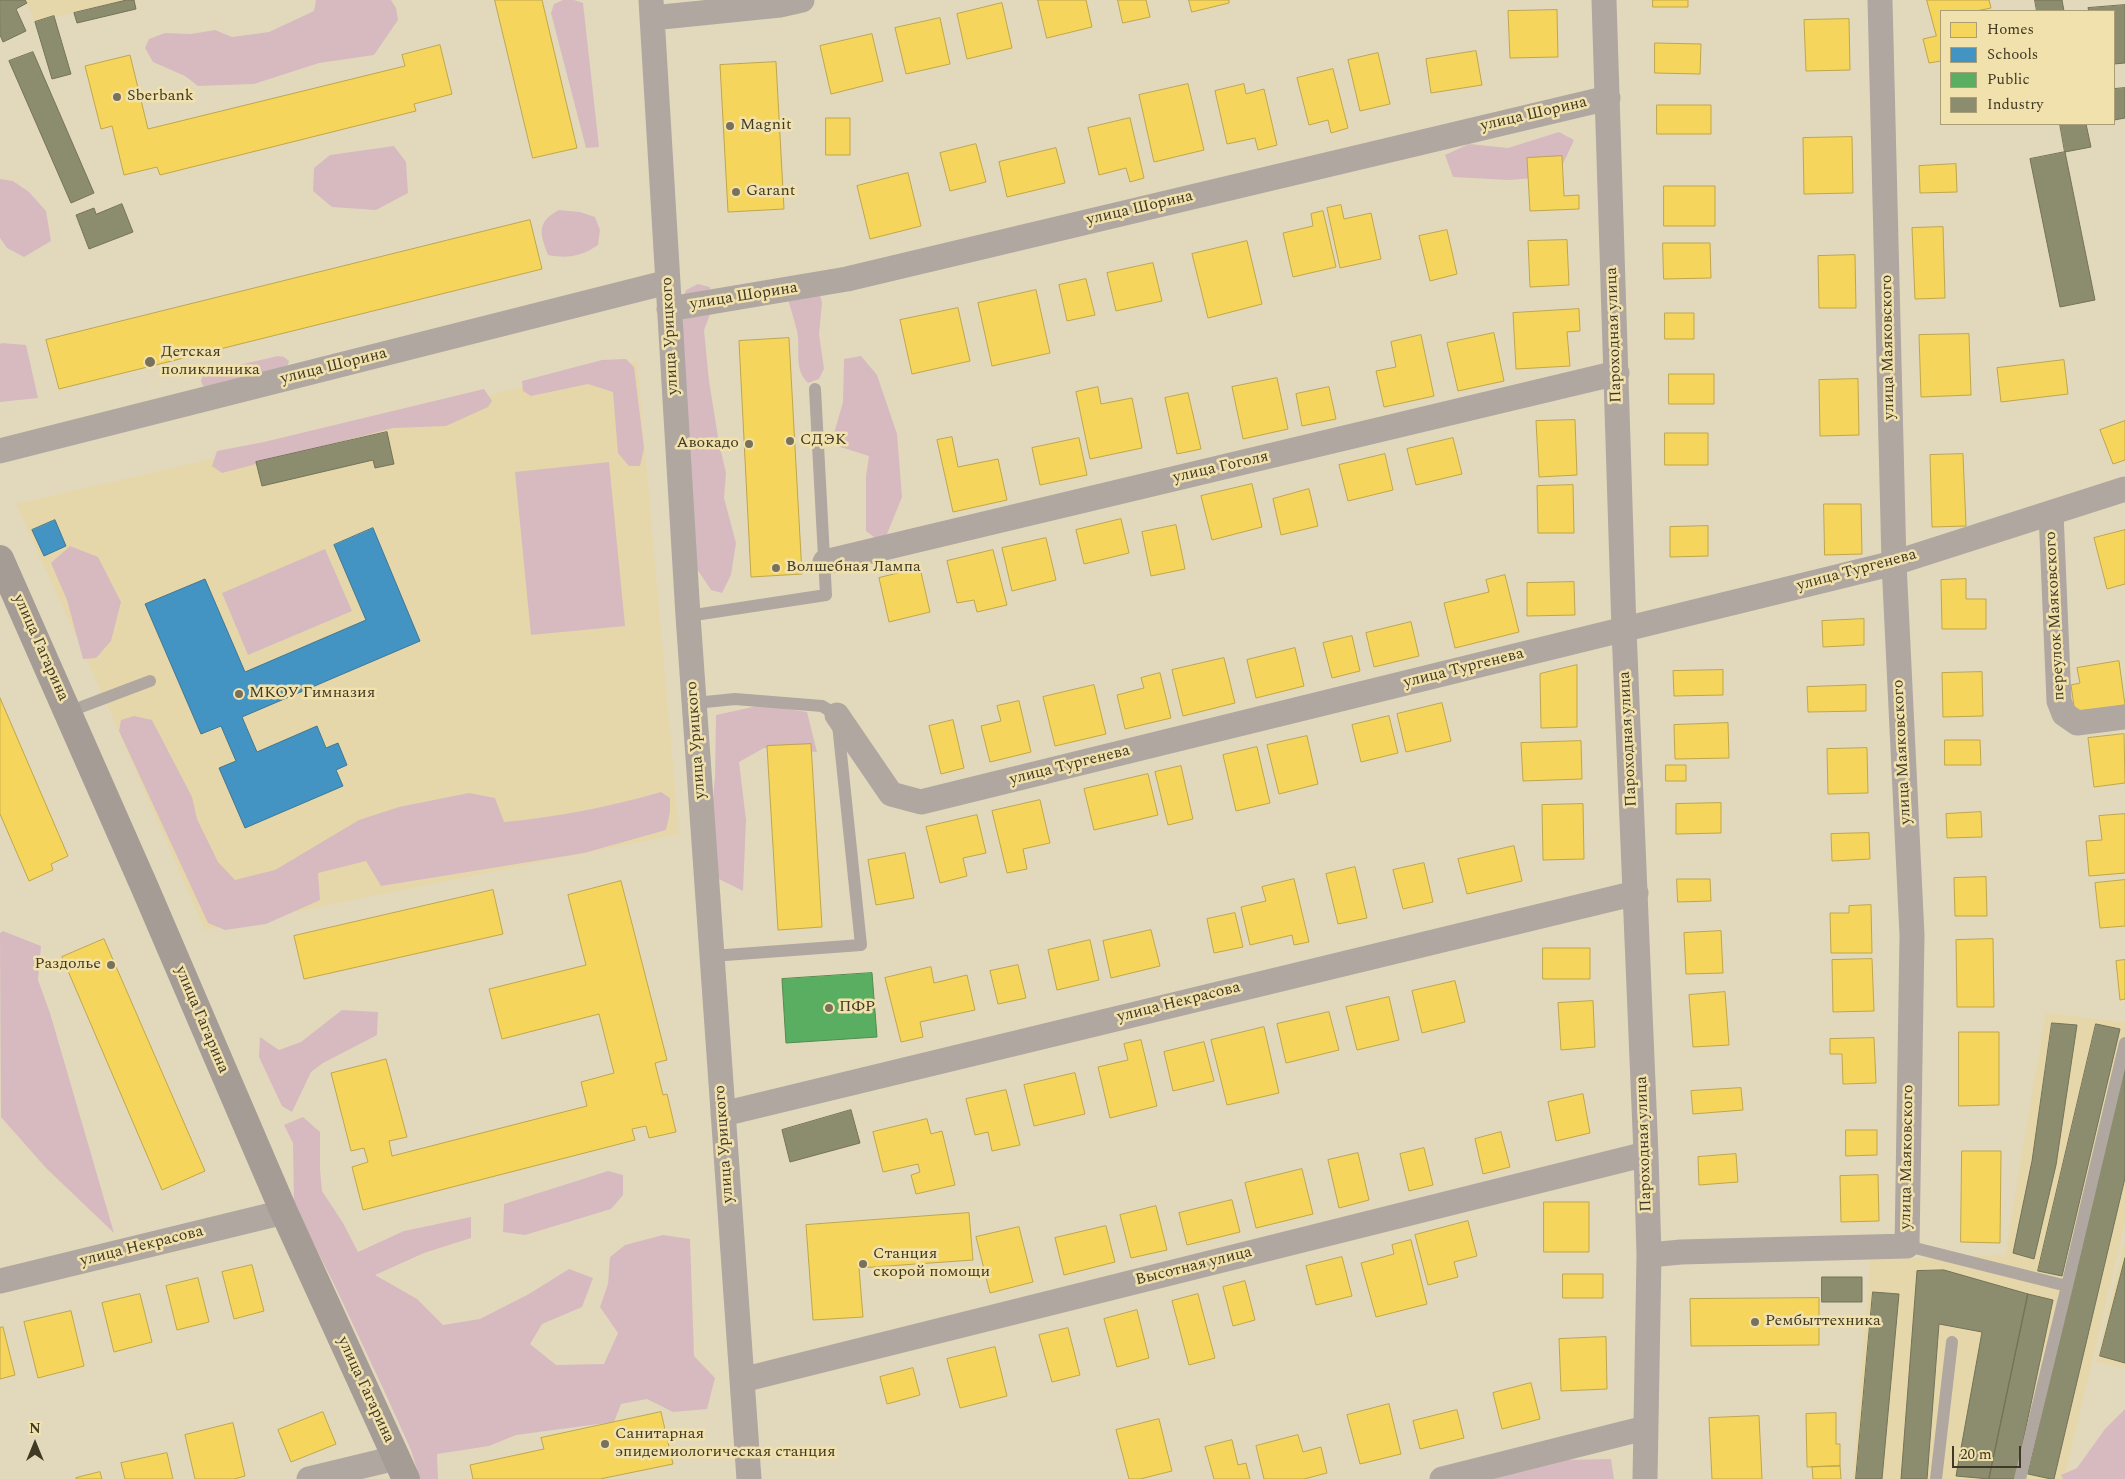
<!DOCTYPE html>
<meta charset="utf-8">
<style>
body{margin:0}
#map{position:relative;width:2125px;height:1479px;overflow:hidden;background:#e2d9bc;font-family:Spectral,serif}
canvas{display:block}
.legend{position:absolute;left:1940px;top:10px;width:175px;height:115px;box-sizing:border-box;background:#f1e1ad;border:1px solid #aa9e76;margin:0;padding:6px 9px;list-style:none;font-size:15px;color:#403924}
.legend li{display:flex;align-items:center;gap:10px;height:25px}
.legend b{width:25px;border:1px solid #aa9e76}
.north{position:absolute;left:10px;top:1419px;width:50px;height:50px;-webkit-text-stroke:4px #f1e1ad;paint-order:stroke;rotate:0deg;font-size:14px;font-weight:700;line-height:20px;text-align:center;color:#403924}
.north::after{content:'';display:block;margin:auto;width:18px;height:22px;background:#403924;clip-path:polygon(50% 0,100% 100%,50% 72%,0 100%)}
.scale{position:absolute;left:1952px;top:1446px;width:69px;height:22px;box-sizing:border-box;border:2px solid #403924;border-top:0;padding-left:6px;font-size:15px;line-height:18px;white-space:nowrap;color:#403924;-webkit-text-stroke:4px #f1e1ad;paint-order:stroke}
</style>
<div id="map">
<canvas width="2125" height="1479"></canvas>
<ul class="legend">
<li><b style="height:14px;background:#f6d55c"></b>Homes</li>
<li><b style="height:14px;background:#4393c3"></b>Schools</li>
<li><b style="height:14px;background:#5aae61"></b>Public</li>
<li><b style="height:14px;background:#8c8c6e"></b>Industry</li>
</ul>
<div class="north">N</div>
<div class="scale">20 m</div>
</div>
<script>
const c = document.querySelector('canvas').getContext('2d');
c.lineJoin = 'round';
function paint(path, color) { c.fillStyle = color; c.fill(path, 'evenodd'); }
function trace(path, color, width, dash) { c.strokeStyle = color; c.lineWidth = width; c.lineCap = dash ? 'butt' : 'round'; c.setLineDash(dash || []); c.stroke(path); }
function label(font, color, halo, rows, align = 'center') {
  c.font = font + ' Spectral,serif'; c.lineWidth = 5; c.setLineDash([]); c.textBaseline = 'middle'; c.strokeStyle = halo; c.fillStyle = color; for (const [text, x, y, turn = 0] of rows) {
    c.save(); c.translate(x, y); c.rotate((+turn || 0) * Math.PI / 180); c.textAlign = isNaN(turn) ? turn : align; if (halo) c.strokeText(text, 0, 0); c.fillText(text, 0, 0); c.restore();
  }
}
paint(new Path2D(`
 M25 0H125L35 22Z
 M637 361 679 834 205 930 101 691 16 504Z
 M2046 1013 2125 1022V1223L2064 1479H1853L1870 1260 2005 1255Z
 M2125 1240V1368L2096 1362Z`), '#e5d7a9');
paint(new Path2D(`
 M316 0H391L396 8 398 20 374 55 319 63 254 84 198 86 185 76 153 62 145 48 149 39 165 33 191 34 215 30 232 37 269 32 314 11Z
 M563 0H574L583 3 599 147 586 148 551 13 554 4Z
 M1559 132 1574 140 1562 166 1534 178 1509 180 1453 177 1445 155 1469 144 1508 148Z
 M394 146 406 162 408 193 376 210 332 207 313 191 314 168 330 155Z
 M0 179 13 181 29 192 46 211 51 241 24 257 7 248 0 238Z
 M559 210 580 212 595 217 600 230 598 245C582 256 568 259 548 255 540 234 536 222 559 210Z
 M698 284 710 287 712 309 704 330 709 381 719 443 726 473 724 498 736 543 731 575 722 593 711 590 697 569 676 317 686 290Z
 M819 290 822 303 819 334 824 369 819 379 808 383C793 369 801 349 797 331 794 319 790 306 786 293Z
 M2 343 26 345 38 398 0 402V344Z
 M278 356 284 357 289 361 287 367 215 387 203 386 201 381 203 375 208 372Z
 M861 356 877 375 897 434 902 497 883 544 866 531V476L869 456 831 444 843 402 844 359Z
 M626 359 634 367 644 448 640 466H629L618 453 613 392 588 384 531 396 523 391 522 381 602 360Z
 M484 389 492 401 488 407 446 426 393 428 222 473 212 466 217 451 264 442Z
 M609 462 625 626 531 635 515 472Z
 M70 546 98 557 121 602 111 641 96 658 83 659 67 600 51 563Z
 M325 549 352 611 248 655 222 593Z
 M762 705 807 712 817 752 764 748 739 762 746 820 743 891 715 877 709 847 715 777 716 715Z
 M134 716 152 720 192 797 197 819 218 862 235 880 275 870 359 820 399 807 469 793 495 798 504 822C558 817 609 807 661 792L670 798V812L666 830 584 853 381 886 366 861 318 873 320 900 266 924 225 930 208 923 119 731 121 720Z
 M3 931 41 946 38 980 50 1013 114 1233 46 1168 1 1117 0 933Z
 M342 1010 378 1012 377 1035 323 1063 311 1072 292 1112 282 1106 259 1057 260 1037 279 1050 301 1042Z
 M303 1117 320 1132V1170L322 1191 343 1223 358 1252 404 1231 471 1217V1238L424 1253 375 1275 417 1299 443 1325 480 1319 529 1294 569 1269 593 1278 582 1307 542 1324 530 1344 556 1365 604 1364 618 1333 600 1307 608 1284 610 1257 625 1245 663 1235 690 1239 694 1356 715 1378 707 1409 673 1412 647 1399 621 1404 614 1422 516 1435 489 1446 437 1454 438 1479H420L411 1450 382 1386 334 1284 294 1205 293 1143 284 1125Z
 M608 1171 623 1175V1195L611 1209 525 1235 503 1232 504 1204Z
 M2125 1409V1479H2063L2061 1475 2077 1468 2105 1429Z
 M1611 1459 1614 1479H1470L1561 1460Z`), '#d6bac0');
const homes = new Path2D(`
 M495 0H542L577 148 533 158Z
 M1038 0H1086L1092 27 1047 38Z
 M1118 0H1146L1150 17 1123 23Z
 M1189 0H1229V3L1192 12Z
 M1653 0H1688V7H1653Z
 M1927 0H1989L1991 8 1976 11H1941V61L1929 63 1923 39 1936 36Z
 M1002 3 1012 48 967 59 957 14Z
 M1557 10 1558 57 1510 58 1508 11Z
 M940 18 950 64 906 74 895 28Z
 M1849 19 1850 70 1806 71 1804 20Z
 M872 34 883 81 831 94 820 46Z
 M1655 43 1701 44 1700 74 1655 73Z
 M440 45 452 94 414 104 416 111 160 175 157 167 124 175 112 126 101 129 85 66 130 55 148 129 405 66 402 55Z
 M1476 51 1482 85 1431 93 1426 59Z
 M1378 53 1390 104 1360 111 1348 60Z
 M776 62 784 209 728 212 720 65Z
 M1333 69 1348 128 1331 133 1328 120 1309 125 1297 78Z
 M1188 84 1204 150 1154 162 1139 95Z
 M1244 84 1246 94 1264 89 1277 145 1258 150 1255 138 1227 144 1215 91Z
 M1657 105H1711V134H1657Z
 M826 118H850V155H826Z
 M1130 118 1144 178 1130 182 1126 168 1099 175 1088 128Z
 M1852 137 1853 193 1804 194 1803 138Z
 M976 144 986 182 950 191 940 153Z
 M1056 148 1065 183 1007 197 999 162Z
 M1562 156 1564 196 1579 195V209L1530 211 1527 158Z
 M1956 164 1957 192 1920 193 1919 166Z
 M908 173 921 226 870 239 857 186Z
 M1664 186H1715V226H1664Z
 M1341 205 1344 219 1371 213 1381 259 1340 268 1327 208Z
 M1323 211 1336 267 1293 277 1283 233 1313 226 1311 214Z
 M530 220 542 269 59 389 46 340Z
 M1943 227 1945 298 1915 299 1912 228Z
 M1447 230 1457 274 1430 281 1419 236Z
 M1567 240 1569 285 1530 287 1528 241Z
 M1247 241 1262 304 1208 318 1192 254Z
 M1663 243H1710L1711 278 1664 279Z
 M1855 255 1856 308H1819L1818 256Z
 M1153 263 1162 301 1116 311 1107 273Z
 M1086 279 1095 315 1067 321 1059 285Z
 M1036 290 1050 353 992 366 978 303Z
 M958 308 970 361 912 374 900 320Z
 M1579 309 1580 331 1567 332 1570 366 1516 369 1513 313Z
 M1665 313H1694V339H1665Z
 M1494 333 1504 381 1458 391 1447 343Z
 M1969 334 1971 395 1921 397 1919 335Z
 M1421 335 1434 396 1384 407 1376 371 1396 367 1391 342Z
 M789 338 802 574 751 577 739 341Z
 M2064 360 2068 394 2001 402 1997 368Z
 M1669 374H1714V404H1669Z
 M1277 378 1288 429 1243 439 1232 387Z
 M1858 379 1859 435 1820 436 1819 380Z
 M1098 387 1101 404 1132 398 1142 448 1090 459 1076 392Z
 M1329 387 1336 419 1302 426 1296 394Z
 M1188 393 1201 449 1177 454 1165 398Z
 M1575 420 1577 475 1539 477 1536 421Z
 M2125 421V460L2113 464 2100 430Z
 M1665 433H1708V465H1665Z
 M952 437 958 467 998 459 1007 500 953 512 937 440Z
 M1079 438 1087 475 1040 485 1032 448Z
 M1453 438 1462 474 1416 485 1407 449Z
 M1385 454 1393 490 1348 501 1339 465Z
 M1963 454 1966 526 1932 527 1930 455Z
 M1252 484 1262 527 1212 540 1201 496Z
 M1573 485 1574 533H1538L1537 486Z
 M1309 489 1318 526 1281 535 1273 499Z
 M1824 504H1861L1862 554 1825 555Z
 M1121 519 1129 553 1084 564 1076 530Z
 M1176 525 1185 569 1151 576 1142 532Z
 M1708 526V556L1670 557V527Z
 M2125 530V584L2107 589 2094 538Z
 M1046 538 1056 580 1012 591 1002 548Z
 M993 550 1007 605 977 612 974 600 957 603 947 561Z
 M920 568 930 612 889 622 879 578Z
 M1505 575 1519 632 1455 648 1444 603 1489 592 1486 580Z
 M1966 579V599H1986V629H1942L1941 580Z
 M1574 582 1575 615 1527 616V583Z
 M1864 619V645L1823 647 1822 621Z
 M1411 622 1419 656 1374 667 1366 633Z
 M1352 636 1360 671 1332 678 1323 643Z
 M1295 648 1304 686 1256 698 1247 660Z
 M1224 658 1235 703 1183 716 1172 670Z
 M2119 661 2125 705 2075 713 2071 685 2080 683 2077 668Z
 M1577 665V727L1541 728 1540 674Z
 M1723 670V695L1674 696 1673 671Z
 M1982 672 1983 716 1943 717 1942 673Z
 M1160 673 1171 718 1125 729 1117 695 1144 688 1141 678Z
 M1094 685 1106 734 1055 746 1043 697Z
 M1866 685V711L1808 712 1807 687Z
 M0 698 68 856 51 864 53 870 29 881 0 814Z
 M1019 701 1031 752 990 762 981 726 1001 721 997 706Z
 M1442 703 1451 741 1406 752 1397 714Z
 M1389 716 1398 753 1361 762 1352 725Z
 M953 720 964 768 941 774 929 726Z
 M1728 723 1729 758 1675 759 1674 725Z
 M2124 734 2125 783 2094 787 2088 738Z
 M1307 736 1318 784 1279 794 1267 745Z
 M1945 740H1980L1981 765H1945Z
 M1581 741 1582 779 1523 781 1521 743Z
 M811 744 822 927 778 930 767 746Z
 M1257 747 1270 803 1236 811 1223 755Z
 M1867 748 1868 793 1828 794 1827 749Z
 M1666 765H1686V781H1666Z
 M1181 766 1193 819 1168 825 1155 772Z
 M1148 774 1158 815 1094 830 1084 789Z
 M1040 800 1050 843 1023 849 1027 869 1007 873 992 811Z
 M1721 803V833L1676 834V804Z
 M1583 804 1584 859 1543 860 1542 805Z
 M1981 812 1982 837 1947 838 1946 814Z
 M2125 814V873L2089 876 2086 841 2102 840 2099 816Z
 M977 815 986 853 963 858 967 876 940 883 926 827Z
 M1869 833 1870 859 1832 861 1831 834Z
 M1514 846 1522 881 1467 894 1458 859Z
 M905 853 914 898 876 905 868 860Z
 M1424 863 1433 902 1403 909 1393 870Z
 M1355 867 1367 918 1338 924 1326 874Z
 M1986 877 1987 916H1955L1954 878Z
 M1294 879 1309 942 1294 945 1292 935 1250 945 1241 907 1266 901 1262 887Z
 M1677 879H1710L1711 901 1678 902Z
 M2125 880V926L2100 928 2095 883Z
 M621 881 667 1060 655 1063 663 1095 667 1094 676 1132 649 1138 646 1126 632 1129 635 1140 363 1210 352 1167 368 1162 364 1148 351 1151 331 1073 386 1059 407 1137 389 1141 392 1156 587 1106 581 1082 614 1073 599 1014 502 1039 489 989 586 965 568 895Z
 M493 890 503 934 304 979 294 936Z
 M1871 905 1872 953H1831L1830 913H1849V906Z
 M1235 913 1243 947 1214 953 1207 919Z
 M1151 930 1160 966 1111 978 1103 941Z
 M1721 931 1723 973 1686 974 1684 933Z
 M104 939 205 1171 162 1190 62 957Z
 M1993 939 1994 1007H1957L1956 940Z
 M1090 940 1099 980 1057 990 1048 950Z
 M1543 948H1590V979H1543Z
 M1872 959 1874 1011 1833 1012 1832 960Z
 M2125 960V999L2120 1000 2116 961Z
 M1018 965 1026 998 998 1004 990 971Z
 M931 967 934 983 967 975 975 1010 920 1022 923 1037 901 1042 885 978Z
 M1455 981 1465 1022 1422 1033 1412 991Z
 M1725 992 1729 1045 1693 1047 1689 995Z
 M1389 997 1399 1040 1357 1050 1346 1007Z
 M1593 1001 1595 1047 1561 1050 1558 1003Z
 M1329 1012 1339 1050 1286 1063 1277 1024Z
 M1264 1027 1279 1093 1227 1105 1211 1040Z
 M1959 1032H1999V1105L1959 1106Z
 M1874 1038 1876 1083 1843 1084 1842 1054H1830V1039Z
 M1141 1040 1157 1106 1110 1118 1098 1067 1128 1060 1124 1044Z
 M1204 1042 1214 1081 1173 1091 1164 1052Z
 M1075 1073 1085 1114 1034 1126 1024 1085Z
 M1741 1088 1743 1110 1693 1114 1691 1091Z
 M1006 1090 1020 1145 992 1151 988 1132 975 1135 966 1099Z
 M1583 1094 1590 1133 1556 1141 1548 1102Z
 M927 1119 931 1134 942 1131 955 1185 916 1194 911 1175 920 1172 918 1164 883 1172 873 1132Z
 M1846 1130H1877V1155L1846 1156Z
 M1501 1132 1510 1167 1483 1174 1475 1139Z
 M1424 1148 1433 1185 1409 1191 1400 1154Z
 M1962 1151H2001L2000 1243 1961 1242Z
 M1358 1153 1369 1200 1339 1208 1328 1160Z
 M1736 1154 1738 1182 1699 1185 1698 1157Z
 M1302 1169 1313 1214 1256 1228 1245 1183Z
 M1878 1175 1879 1221 1841 1222 1840 1176Z
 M1232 1200 1240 1232 1187 1245 1179 1213Z
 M1544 1202H1589V1252H1544Z
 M1156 1206 1167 1250 1131 1258 1120 1215Z
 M969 1213 973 1260 859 1268 863 1317 813 1320 806 1225Z
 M1468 1221 1477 1256 1454 1262 1458 1277 1428 1285 1415 1235Z
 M1106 1226 1115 1262 1064 1275 1055 1238Z
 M1019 1227 1033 1282 990 1293 976 1237Z
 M1411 1240 1427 1304 1376 1317 1361 1263 1394 1254 1392 1245Z
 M1342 1257 1352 1296 1316 1305 1306 1266Z
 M252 1265 264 1311 234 1319 222 1272Z
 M1563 1274H1603V1298H1563Z
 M198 1278 209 1322 177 1330 166 1286Z
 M1245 1281 1255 1320 1233 1326 1223 1287Z
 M140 1294 152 1342 114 1352 102 1303Z
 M1198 1294 1215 1358 1189 1365 1172 1301Z
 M1819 1298V1345L1691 1346 1690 1299Z
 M1137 1310 1149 1358 1117 1367 1104 1319Z
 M71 1311 84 1366 38 1378 24 1322Z
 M3 1327 15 1375 0 1379V1328Z
 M1068 1328 1080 1375 1052 1382 1039 1335Z
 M1606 1337 1607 1389 1561 1391 1559 1339Z
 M995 1347 1007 1396 960 1408 947 1359Z
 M913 1368 920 1395 887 1404 880 1377Z
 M1531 1383 1540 1419 1502 1429 1493 1393Z
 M1389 1404 1401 1454 1360 1464 1347 1415Z
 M1457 1410 1464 1438 1420 1449 1413 1421Z
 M323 1412 336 1444 291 1462 278 1430Z
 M661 1412 673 1464 600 1479H473L470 1465 544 1449 541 1438Z
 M1836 1413V1444H1840V1466L1807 1467 1806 1414Z
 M1759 1416 1762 1479H1712L1709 1418Z
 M1159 1419 1172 1471 1140 1479H1129L1116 1430Z
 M233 1423 245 1476 234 1479H195L185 1435Z
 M1298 1435 1303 1452 1321 1447 1327 1473 1304 1479H1264L1256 1446Z
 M1232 1440 1238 1465 1246 1463 1250 1479H1214L1205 1447Z
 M167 1453 173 1479H125L121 1463Z
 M1840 1466 1841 1479H1813L1812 1467Z
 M100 1472 102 1479H76V1478Z`);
paint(homes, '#f6d55c');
trace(homes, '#bfa64b', 1);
const schools = new Path2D(`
 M55 520 66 546 44 556 32 530Z
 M373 528 420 641 242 717 257 752 317 726 326 748 338 743 347 765 336 770 343 786 245 828 219 768 236 761 221 726 201 734 145 604 205 579 245 672 366 620 334 545Z`);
paint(schools, '#4393c3');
trace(schools, '#427893', 1);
const public = new Path2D(`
 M872 973 877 1037 786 1043 782 979Z`);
paint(public, '#5aae61');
trace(public, '#528b4f', 1);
const industry = new Path2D(`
 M0 0H25L27 3 16 9 26 31 3 42 0 35Z
 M127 0H134L136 9 77 23 74 13Z
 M2035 0H2062L2064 11H2037Z
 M2125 5V63L2114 64V11H2089L2088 8Z
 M54 16 71 74 52 79 35 22Z
 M33 52 94 193 71 203 9 61Z
 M2125 88V118L2114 120V89Z
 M2060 124H2086L2091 147 2065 152Z
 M2065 152 2095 300 2060 307 2030 159Z
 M122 204 133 232 89 249 76 215 94 208 96 214Z
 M387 432 394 464 375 468 373 460 262 486 256 462Z
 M2052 1023 2077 1025 2056 1165 2034 1259 2013 1253 2032 1161Z
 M2096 1024 2120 1029 2062 1276 2038 1271Z
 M2125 1063V1178L2054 1479H2051L2028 1474Z
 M851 1110 860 1143 790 1162 782 1130Z
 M2125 1258V1363L2100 1356Z
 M1944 1270 2028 1294 1989 1479 1956 1476 1982 1332 1939 1324 1927 1479H1901L1917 1271Z
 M1822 1277H1862V1302H1822Z
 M1873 1292 1899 1294 1882 1479H1856Z
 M2028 1294 2053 1300 2015 1479H1989Z`);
paint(industry, '#8c8c6e');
trace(industry, '#757358', 1);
trace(new Path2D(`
 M688 616 826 595 815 389
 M695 703 735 699 822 706 837 715 861 945 712 956
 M68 712 150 681
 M1907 1246 2067 1286 2020 1479
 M2067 1286 2125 1043
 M1936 1479 1952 1342`), '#b0a7a1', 12);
trace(new Path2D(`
 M651 0 688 616 749 1479
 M1604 0 1624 630 1646 1154 1649 1255 1645 1479
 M652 18 780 5 802 0
 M669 309 847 279 1608 98
 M0 451 668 282
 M2051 513 2059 701 2064 714 2077 723 2125 717
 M825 562 1617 373
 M837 715 891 794 921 802 1894 563 2125 489
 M723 1114 1636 893
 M1649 1255 1681 1252 1907 1246 1912 935 1894 563 1880 0
 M0 1281 284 1212
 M742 1380 1646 1154
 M309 1479 396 1458
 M1442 1479 1645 1428`), '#b0a7a1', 25);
trace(new Path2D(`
 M0 559 145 888 284 1212 406 1479`), '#a69c96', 28);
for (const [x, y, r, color] of [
 [117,97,5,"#797159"],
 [730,126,5,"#797159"],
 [736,192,5,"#797159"],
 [150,362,6,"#797159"],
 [790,441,5,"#797159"],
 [749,444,5,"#797159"],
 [776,568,5,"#797159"],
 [239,694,5,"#797159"],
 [111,965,5,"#797159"],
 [829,1008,5,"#797159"],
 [863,1264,5,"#797159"],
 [1755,1322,5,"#797159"],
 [605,1444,5,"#797159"]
]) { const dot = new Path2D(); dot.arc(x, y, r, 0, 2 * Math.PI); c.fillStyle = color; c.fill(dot); trace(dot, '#f1e1ad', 2); }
label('16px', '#403924', '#f1e1ad', [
 ["Sberbank",127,97],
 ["Magnit",740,126],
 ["Garant",746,192],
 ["Детская",161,353],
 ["поликлиника",161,371],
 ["СДЭК",800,441],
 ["Авокадо",739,444,"right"],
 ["Волшебная Лампа",786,568],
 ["МКОУ Гимназия",249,694],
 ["Раздолье",101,965,"right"],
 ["ПФР",839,1008],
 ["Станция",873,1255],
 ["скорой помощи",873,1273],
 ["Рембыттехника",1765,1322],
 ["Санитарная",615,1435],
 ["эпидемиологическая станция",615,1453]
], 'left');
label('16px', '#403924', '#f1e1ad', [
 ["улица Шорина",1534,115,-13],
 ["улица Шорина",1140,209,-13],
 ["улица Шорина",744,297,-9],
 ["Пароходная улица",1615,335,-92],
 ["улица Урицкого",671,336,-93],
 ["улица Маяковского",1889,347,-91],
 ["улица Шорина",334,367,-14],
 ["улица Гоголя",1221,468,-13],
 ["улица Тургенева",1857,571,-15],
 ["переулок Маяковского",2056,616,-93],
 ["улица Гагарина",40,648,66],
 ["улица Тургенева",1464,669,-14],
 ["Пароходная улица",1629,739,-93],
 ["улица Урицкого",697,740,-94],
 ["улица Маяковского",1903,752,-93],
 ["улица Тургенева",1070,766,-14],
 ["улица Некрасова",1179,1003,-14],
 ["улица Гагарина",201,1020,67],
 ["улица Урицкого",725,1144,-94],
 ["Пароходная улица",1645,1144,-92],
 ["улица Маяковского",1908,1157,-89],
 ["улица Некрасова",142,1247,-14],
 ["Высотная улица",1194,1267,-14],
 ["улица Гагарина",365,1390,65]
]);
</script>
